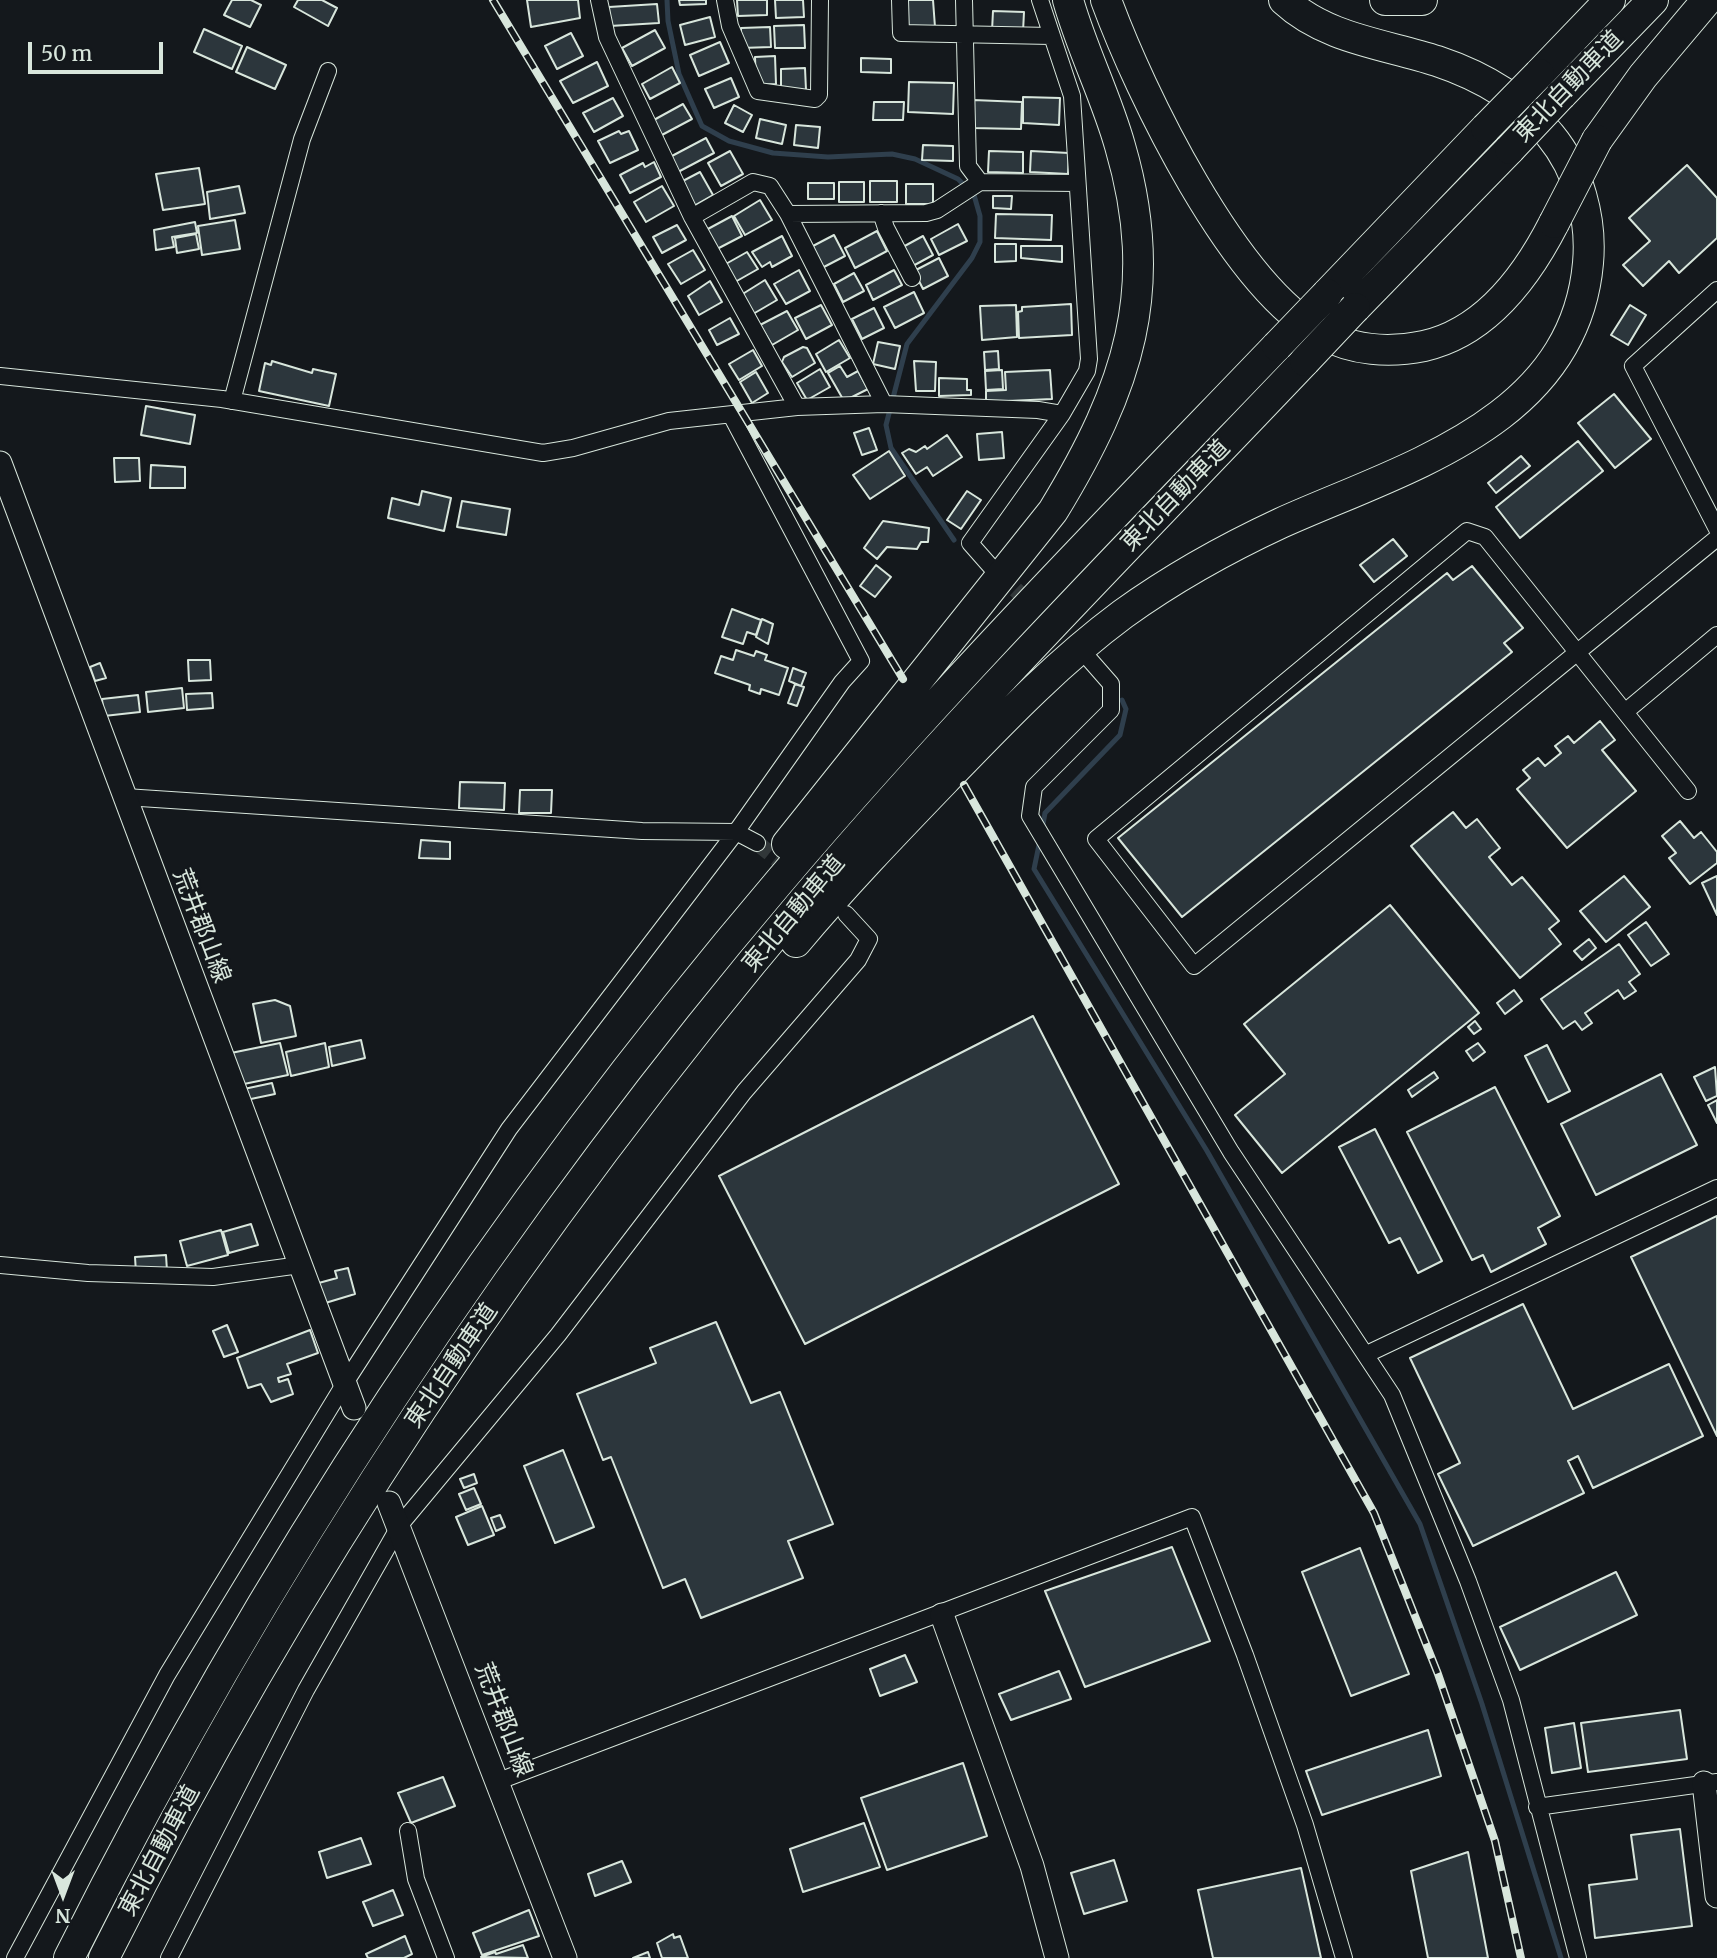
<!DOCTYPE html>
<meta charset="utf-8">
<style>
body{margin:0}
#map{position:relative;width:1717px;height:1958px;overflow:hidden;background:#14181c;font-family:Merriweather,serif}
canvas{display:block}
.north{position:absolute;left:28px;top:1860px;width:70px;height:70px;-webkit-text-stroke:5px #14181c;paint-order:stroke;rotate:180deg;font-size:19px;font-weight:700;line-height:28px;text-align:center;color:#d8e6dc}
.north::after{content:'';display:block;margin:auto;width:24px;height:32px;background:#d8e6dc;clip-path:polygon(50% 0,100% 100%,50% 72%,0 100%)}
.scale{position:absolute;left:28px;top:42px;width:135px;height:32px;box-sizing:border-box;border:4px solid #d8e6dc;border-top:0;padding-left:9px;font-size:21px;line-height:24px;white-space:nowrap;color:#d8e6dc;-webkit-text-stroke:5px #14181c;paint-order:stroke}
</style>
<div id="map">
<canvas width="1717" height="1958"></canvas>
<div class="north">N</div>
<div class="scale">50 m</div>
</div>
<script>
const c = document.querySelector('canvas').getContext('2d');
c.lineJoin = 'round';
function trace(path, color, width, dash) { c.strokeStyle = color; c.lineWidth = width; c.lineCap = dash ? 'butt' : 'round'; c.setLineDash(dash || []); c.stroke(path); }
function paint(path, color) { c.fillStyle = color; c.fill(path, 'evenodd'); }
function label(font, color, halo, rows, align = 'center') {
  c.font = font + ' Merriweather,"Noto Sans JP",serif'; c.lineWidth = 5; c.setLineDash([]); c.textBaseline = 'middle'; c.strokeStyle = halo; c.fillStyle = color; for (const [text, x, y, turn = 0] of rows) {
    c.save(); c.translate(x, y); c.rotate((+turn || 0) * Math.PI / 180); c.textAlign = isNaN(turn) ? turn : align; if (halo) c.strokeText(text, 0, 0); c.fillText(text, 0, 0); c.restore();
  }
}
trace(new Path2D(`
 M667 0 668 21 679 74 702 126 729 141 773 153 828 157 892 154 915 159 958 179 974 195 980 216V242L972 258 907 344 886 425 891 448 954 540
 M1042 830 1045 813 1120 735 1126 709 1122 700
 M1040 840 1034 869 1207 1151 1420 1524 1482 1704 1561 1958`), '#2f3f4d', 5);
const building = new Path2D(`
 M232 0H251L261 5 250 27 224 15Z
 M298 0H322L337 8 328 26 294 7Z
 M527 0H578L580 18 531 27Z
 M679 0H706V4L680 5Z
 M737 0H767V15L738 16Z
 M775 0H803L804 17 776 18Z
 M903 0H933L935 27 905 29Z
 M657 4 659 23 610 26 609 7Z
 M993 11 1024 12 1023 32 992 31Z
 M710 17 715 37 685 45 680 25Z
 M804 25 805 48H775L774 26Z
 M770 27 771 47 741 48V28Z
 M204 29 242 46 232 69 194 52Z
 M655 30 665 48 632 66 622 48Z
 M571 33 583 56 557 69 545 46Z
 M720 42 729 63 699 76 690 55Z
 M247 47 286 65 275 89 236 72Z
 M775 56 776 84 756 85 755 57Z
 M861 58 891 59V73L861 72Z
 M597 62 608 86 573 103 560 81Z
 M672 67 680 83 650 99 642 84Z
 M805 68 806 90H781V69Z
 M731 78 739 97 714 108 705 89Z
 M909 82 954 83 953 114 908 112Z
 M1023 97 1060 98 1059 125 1023 123Z
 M613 98 623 116 594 132 583 113Z
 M973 100 1022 102 1021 129 972 128Z
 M874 102H904L903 120H873Z
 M683 104 692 119 660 136 652 121Z
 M734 105 752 115 743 132 725 123Z
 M760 119 786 125 782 144 756 138Z
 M796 125 820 127 818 148 794 145Z
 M619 131 621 134 629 131 638 150 610 163 598 141Z
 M706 138 714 153 678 172 670 157Z
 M923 145 953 146V161L922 160Z
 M730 151 743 174 721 186 708 163Z
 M989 151 1023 152V173L988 172Z
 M1031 151 1069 153 1068 174 1030 172Z
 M654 162 661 177 630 193 620 175 643 163 645 167Z
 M1687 165 1717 198V238L1679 273 1669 261 1643 286 1623 265 1650 241 1629 218Z
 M199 168 205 204 163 210 156 174Z
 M700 172 713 195 692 207 679 183Z
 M870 181H897V202H870Z
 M839 182H864V202H839Z
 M808 183H834V199H808Z
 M906 184H933V204H906Z
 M239 186 245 213 210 219 207 192Z
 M662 186 674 206 646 222 634 202Z
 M993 196H1012L1011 209 993 208Z
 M760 200 772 220 745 235 734 216Z
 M996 214 1052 215 1051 240 995 238Z
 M732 216 742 236 717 249 706 230Z
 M235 220 240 249 202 255 198 226Z
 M195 222 197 233 172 237 174 247 156 250 154 230Z
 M958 224 967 241 939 255 931 239Z
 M677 225 686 240 662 253 653 237Z
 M877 231 887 251 855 268 845 248Z
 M196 234 199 249 177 253 175 238Z
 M834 235 845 256 822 268 811 247Z
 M782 236 792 256 772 267 770 262 762 267 752 252Z
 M923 236 933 255 911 267 901 248Z
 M995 244H1016V261L995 262Z
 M1021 246H1062V262L1021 258Z
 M693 250 705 270 681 284 668 264Z
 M747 252 758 269 735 282 724 265Z
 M939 258 948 276 923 289 914 271Z
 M799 270 810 291 786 304 774 284Z
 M894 270 902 285 873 300 866 285Z
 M854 273 864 291 843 302 834 284Z
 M765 280 777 300 753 314 741 295Z
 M710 281 722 302 699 315 688 296Z
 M914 292 924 313 895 328 884 307Z
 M1071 304 1072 335 1019 338 1018 312 1022 311V307Z
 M821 305 832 325 806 339 795 318Z
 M1016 305 1017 337 982 340 980 306Z
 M1630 305 1646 315 1628 345 1611 335Z
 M874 308 884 328 862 339 852 319Z
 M787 311 798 330 772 345 760 325Z
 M730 318 739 334 717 345 709 330Z
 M839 340 850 358 826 372 816 354Z
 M878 342 900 346 895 369 873 364Z
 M803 347 807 348 815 363 792 377 782 362 784 357Z
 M753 350 762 366 739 380 729 364Z
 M998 351 999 369 985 370 984 352Z
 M272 361 312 373 313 369 336 374 329 406 259 391 265 363 271 365Z
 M914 361 936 362 935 391H916Z
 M840 366 847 377 858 371 868 389 844 401 828 373Z
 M820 369 830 387 807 400 797 383Z
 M1002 370 1003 389 986 390 985 371Z
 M1050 370 1052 399 986 402V391L1006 390 1005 372Z
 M756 372 768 393 752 403 740 382Z
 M939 378 967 379V390H971V395L939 396Z
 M1614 394 1651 439 1615 468 1578 423Z
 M146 406 195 415 190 444 141 435Z
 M869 428 877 450 862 455 854 433Z
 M1002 432 1004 458 979 460 977 434Z
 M947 435 962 457 933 476 927 467 916 474 902 453 909 449 916 452 925 446 927 449Z
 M1578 441 1603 471 1520 538 1496 507Z
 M889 451 905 476 870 499 853 475Z
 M1521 456 1530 466 1496 493 1488 483Z
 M114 458H139L140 481 115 482Z
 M151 465 185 467V488H150Z
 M422 491 451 498 444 531 388 518 392 498 419 505Z
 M967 491 981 500 961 529 947 520Z
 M462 501 510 509 506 535 457 527Z
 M883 521 929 528 928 542H921L917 549 887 547 877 559 864 548Z
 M1393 539 1407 556 1374 582 1360 565Z
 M876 565 891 577 875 597 860 586Z
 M1472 566 1523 628 1504 643 1512 652 1182 917 1118 838 1447 573 1453 580Z
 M732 609 761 620 756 635 747 632 743 644 722 637Z
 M762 619 773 624 768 644 756 637Z
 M736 650 754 656 756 651 767 655 765 660 788 668 779 695 761 689 760 694 749 690 750 685 715 673 721 656 733 660Z
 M188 660H210L211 680 189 681Z
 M100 663 106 678 95 681 90 667Z
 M793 668 806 673 801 686 789 681Z
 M795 684 804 687 797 706 788 703Z
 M182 688 184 708 148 712 146 692Z
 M212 693 213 708 187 710 186 694Z
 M138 695 140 712 104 716 102 699Z
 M1600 721 1615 740 1602 750 1636 791 1567 848 1517 789 1530 778 1523 770 1538 758 1545 766 1561 753 1555 746 1568 736 1574 743Z
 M460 782 505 783 504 810 459 808Z
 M520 790H552L551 813H519Z
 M1453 812 1466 828 1477 819 1500 848 1489 857 1512 885 1522 877 1559 921 1549 929 1561 944 1520 978 1411 846Z
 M1680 821 1694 838 1701 832 1717 852V863L1690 884 1669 858 1676 853 1662 836Z
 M421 840 450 842V859L419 858Z
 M1624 876 1650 907 1606 942 1580 911Z
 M1717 876V915L1702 883Z
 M1390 905 1479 1013 1282 1173 1235 1115 1285 1074 1244 1024Z
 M1646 922 1669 954 1651 966 1628 935Z
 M1589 939 1596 948 1582 960 1574 951Z
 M1619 944 1640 974 1629 982 1636 991 1624 999 1618 990 1585 1013 1592 1023 1582 1030 1575 1021 1563 1029 1541 999Z
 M1514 990 1522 1001 1505 1014 1497 1003Z
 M275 1000 290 1006 296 1036 261 1043 253 1004Z
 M1033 1016 1119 1184 805 1344 719 1176Z
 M1475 1021 1481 1029 1474 1034 1468 1027Z
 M361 1040 365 1058 332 1066 329 1047Z
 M280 1043 288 1075 239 1085 231 1053Z
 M325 1043 329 1067 291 1076 286 1052Z
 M1478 1043 1485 1052 1473 1061 1466 1051Z
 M1547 1045 1570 1091 1548 1102 1525 1056Z
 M1715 1067 1717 1096 1706 1101 1694 1077Z
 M1434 1072 1438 1078 1412 1097 1408 1090Z
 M1661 1074 1697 1145 1596 1195 1561 1124Z
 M272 1083 275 1094 246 1100 244 1089Z
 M1495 1087 1560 1216 1538 1228 1546 1244 1491 1272 1483 1255 1472 1260 1407 1132Z
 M1717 1100V1123L1708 1105Z
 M1375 1129 1442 1261 1418 1273 1400 1238 1389 1243 1339 1147Z
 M1717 1216V1436L1631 1257Z
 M251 1224 258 1245 229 1253 223 1232Z
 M221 1230 228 1255 187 1266 180 1241Z
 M166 1255 167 1271 136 1273 135 1257Z
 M348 1268 355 1294 322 1304 315 1284 337 1278 335 1271Z
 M1523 1304 1573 1409 1669 1364 1703 1436 1593 1488 1578 1456 1568 1461 1584 1493 1473 1546 1438 1474 1460 1463 1410 1358Z
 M716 1322 751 1403 780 1392 833 1524 788 1541 803 1578 701 1618 685 1579 663 1588 611 1457 603 1460 577 1394 656 1363 650 1348Z
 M227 1325 238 1352 224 1357 213 1331Z
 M310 1330 318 1353 287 1364 291 1374 278 1378 279 1382 288 1379 293 1394 271 1402 261 1384 248 1388 237 1358Z
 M563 1450 594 1527 555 1543 524 1466Z
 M474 1474 477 1483 464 1488 460 1479Z
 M474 1488 481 1504 466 1510 459 1494Z
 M482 1506 494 1535 468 1545 456 1517Z
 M500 1515 505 1527 496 1531 491 1518Z
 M1172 1547 1210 1641 1085 1687 1045 1591Z
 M1360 1548 1409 1674 1351 1696 1302 1572Z
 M1616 1572 1637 1615 1520 1670 1500 1627Z
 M905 1655 917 1682 880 1696 870 1669Z
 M1059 1671 1071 1699 1011 1720 999 1694Z
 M1680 1710 1687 1759 1588 1772 1581 1723Z
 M1574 1723 1581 1768 1552 1773 1545 1728Z
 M1428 1730 1441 1776 1322 1815 1306 1771Z
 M963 1763 987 1836 887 1870 861 1798Z
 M443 1777 455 1806 411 1823 398 1793Z
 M864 1823 880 1867 803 1892 790 1849Z
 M1680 1829 1692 1926 1595 1938 1589 1885 1637 1879 1631 1835Z
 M361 1838 371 1864 327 1878 319 1852Z
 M1468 1852 1488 1958H1428L1411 1871Z
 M1114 1860 1127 1901 1084 1914 1071 1873Z
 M622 1861 631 1882 595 1896 588 1874Z
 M1301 1868 1321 1958H1213L1198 1890Z
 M393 1890 403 1915 373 1926 363 1902Z
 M529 1910 539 1936 482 1955 473 1933Z
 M673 1934 674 1938 680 1936 688 1958H662L657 1943Z
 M405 1936 412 1954 404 1958H368L366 1954Z
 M523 1945 528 1958 481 1957 495 1952 496 1954Z
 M648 1952 650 1958H633Z`);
paint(building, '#2c363c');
trace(building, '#d8e6dc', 2);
trace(new Path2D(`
 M998 573 1084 654
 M757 843 795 873`), '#313739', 16, [16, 8]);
const street = new Path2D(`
 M599 0 607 37 692 217 797 407
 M725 0 730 26 758 91 815 99 819 95 820 0
 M900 0 901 33 1051 36
 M964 0 968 166 980 182
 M881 213 886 228 912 278
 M788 214 926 213 937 210 980 182 1076 183
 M692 217 753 182 770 186 788 214 884 404
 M1717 290 1633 366 1717 529
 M0 376 222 399 543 453 573 448 669 421 797 407 884 404 1038 410 1062 414
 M232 401 302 139 328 71
 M992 568 970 543 1062 414 1087 371 1089 359 1072 96 1040 0
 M1090 660 1111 684V710L1034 787 1030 816 1231 1152 1392 1395 1468 1581 1511 1700 1578 1958
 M1625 712 1717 635
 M1688 791 1485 537 1467 531 1096 839 1194 966 1717 538
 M125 797 642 831 736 832 757 843
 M0 1265 88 1273 213 1277 300 1265
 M1367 1354 1717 1188
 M499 1781 1192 1517 1245 1655 1305 1825 1344 1958
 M1537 1807 1717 1782
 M408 1831 416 1879 446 1958
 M15 1958 167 1675 345 1383 509 1129 736 832 842 682 861 661 731 415
 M169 1958 306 1690 400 1525 558 1335 744 1092 858 960 869 939 846 914`);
const secondary = new Path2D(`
 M0 463 354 1408
 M389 1503 565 1958
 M942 1615 1032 1866 1057 1958
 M1704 1783 1717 1896`);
const highway = new Path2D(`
 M1106 0C1140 93 1233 285 1321 333 1353 351 1390 353 1424 346 1486 332 1527 276 1554 223
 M1385 0H1422
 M1539 74 1610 0
 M1561 95 1653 0
 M1597 140 1643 76 1707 0
 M1327 294 1486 128
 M1355 308 1510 149
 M787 844 1053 511C1128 388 1162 289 1120 146 1106 96 1082 50 1068 0
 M796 942C843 886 894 833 945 780 1002 721 1057 663 1123 614 1173 578 1225 549 1281 523 1403 468 1574 423 1588 263 1592 219 1579 170 1550 135 1521 98 1482 76 1437 61 1385 44 1326 39 1284 0
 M69 1958C261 1574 500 1210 779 882 937 696 1108 522 1277 346
 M104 1958C293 1579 530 1224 804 900 962 713 1136 539 1305 361`);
trace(street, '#d8e6dc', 18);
trace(secondary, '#d8e6dc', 25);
trace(highway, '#d8e6dc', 32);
trace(street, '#14181c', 16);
trace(secondary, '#14181c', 23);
trace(highway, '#14181c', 30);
const rail = new Path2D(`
 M493 0 903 679
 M964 785 1374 1513 1438 1674 1495 1841 1521 1958`);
trace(rail, '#d8e6dc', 8);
trace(rail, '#14181c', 5, [16]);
const highwayBridge = new Path2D(`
 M1486 128 1539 74
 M1510 149 1561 95
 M1554 223 1597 140
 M1277 346 1327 294
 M1305 361 1355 308`);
trace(highwayBridge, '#d8e6dc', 32, []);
trace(highwayBridge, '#14181c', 30);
label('24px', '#d8e6dc', '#14181c', [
 ["東北自動車道",1569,87,-46],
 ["東北自動車道",1176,496,-46],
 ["東北自動車道",794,914,-50],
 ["荒井郡山線",201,926,69],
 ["東北自動車道",452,1366,-56],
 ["荒井郡山線",503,1720,69],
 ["東北自動車道",160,1851,-62]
]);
</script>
